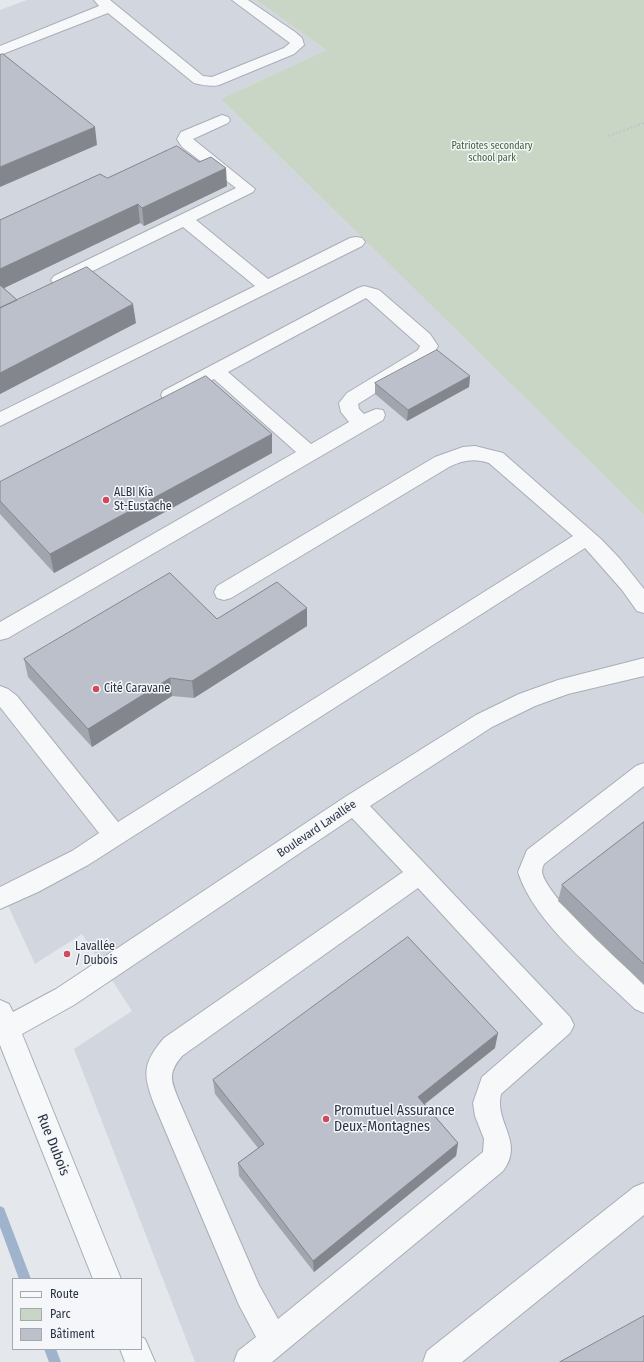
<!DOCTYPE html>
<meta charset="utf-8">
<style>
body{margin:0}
#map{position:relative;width:644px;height:1362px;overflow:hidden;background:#e4e7ec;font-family:"Fira Sans Condensed",sans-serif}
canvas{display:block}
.legend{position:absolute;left:12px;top:1278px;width:130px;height:72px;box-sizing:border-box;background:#f4f6f9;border:1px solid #a4a8b1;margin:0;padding:5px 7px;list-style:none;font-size:12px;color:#2b3445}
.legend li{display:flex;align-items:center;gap:8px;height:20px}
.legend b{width:20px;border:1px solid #a4a8b1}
</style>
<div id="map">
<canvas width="644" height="1362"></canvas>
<ul class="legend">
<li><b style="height:5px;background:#f7f8fa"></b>Route</li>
<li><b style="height:11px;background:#c9d6c5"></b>Parc</li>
<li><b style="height:11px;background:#bbc0ca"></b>Bâtiment</li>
</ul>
</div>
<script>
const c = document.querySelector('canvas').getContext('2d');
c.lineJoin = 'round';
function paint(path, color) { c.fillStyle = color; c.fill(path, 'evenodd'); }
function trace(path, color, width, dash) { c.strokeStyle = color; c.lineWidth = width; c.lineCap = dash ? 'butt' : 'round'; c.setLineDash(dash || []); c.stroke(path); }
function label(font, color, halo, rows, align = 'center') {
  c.font = font + ' "Fira Sans Condensed",sans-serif'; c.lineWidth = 3; c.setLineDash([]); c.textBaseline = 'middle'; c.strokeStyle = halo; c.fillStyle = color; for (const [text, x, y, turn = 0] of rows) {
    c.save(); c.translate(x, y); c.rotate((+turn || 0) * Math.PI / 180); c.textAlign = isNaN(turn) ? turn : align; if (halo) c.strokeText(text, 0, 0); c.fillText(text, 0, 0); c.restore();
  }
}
paint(new Path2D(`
 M27 0H256L326 50 221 99 644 515V1362H195L74 1049 132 1011 82 934 35 964 0 888V10Z`), '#d2d6de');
paint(new Path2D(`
 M256 0H644V515L221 99 326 50Z`), '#c9d6c5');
paint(new Path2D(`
 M0 1206 4 1208 31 1279H19L0 1227Z
 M44 1349H56L61 1362H49Z`), '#9fb4cc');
const minor = new Path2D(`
 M94 0H110L203 76 212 77 284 48 290 43 232 0H248L295 32 302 38 304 45 294 54 219 85C211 87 202 85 194 83L108 13 0 55V46L99 6Z
 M222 115 228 117 230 120 228 123 193 139 255 189 253 192 196 220 268 279 350 238 356 237 362 238 365 242 362 246 0 426V412L255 286 183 227 66 284 60 285 54 284 51 280 54 276 236 188 182 147 177 139 181 132Z
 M364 286 379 290 430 334 438 346 431 358 358 404 359 409 364 414 376 409 383 410 385 415 383 420 8 638 0 640V622L296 452 214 379 177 399 170 401 163 399 161 395 163 391 358 288ZM366 298 420 346 418 350 347 393 339 403 341 412 349 422 311 444 228 372Z
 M475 446 503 453 602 540 620 559 644 589V613L637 611 622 590 585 548 88 865 38 892 0 909V887L72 851 99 833 0 707V686L8 689 17 696 118 822 573 536 489 463C475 458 462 460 449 467L231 598 224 600 217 598 214 592 217 586 435 457 463 447Z
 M644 658V676L568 694 535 706 492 727 370 806 570 1017 574 1025 570 1033 501 1094C494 1123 525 1142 503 1171L272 1362H234L238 1351 256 1337 239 1305 154 1104C143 1074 142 1064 164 1038L403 872 352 818 74 1005 22 1034 121 1279H93L0 1045V1000L9 1004 13 1012 56 989 345 797 476 715 519 694 558 680ZM418 888 543 1024 482 1077 473 1103 475 1116 484 1139 483 1152 278 1319 259 1285 180 1103C172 1082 166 1075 182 1056Z
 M644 763V786L544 864C543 866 542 869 542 872 546 897 624 965 644 984V1013L635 1009C597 972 534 923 518 872L527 850 636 766Z
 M644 1183V1215L462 1362H423L427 1351 634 1187Z
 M141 1337 145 1339 155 1362H125L120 1349H141Z`);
trace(minor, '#a9aeb7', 2);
trace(new Path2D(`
 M608 136 644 123`), '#c2c5cb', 2, [2, 2]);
paint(minor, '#f7f8fa');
paint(new Path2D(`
 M107 178 227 186 144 226 140 223 4 288 17 300 136 323 0 394V220Z
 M470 376 469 387 407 421 375 394V383Z
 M272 453 54 573 0 514V482Z
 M217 619 307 626 194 698 172 696 92 747 28 677 24 659Z
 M644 822V985L558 901 562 885Z
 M495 1048 425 1104 458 1143 456 1156 314 1272 239 1176 238 1163 258 1148 215 1094 213 1080Z`), '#a1a5ae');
paint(new Path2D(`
 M95 127 97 145 0 187V167Z
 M226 168 227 186 144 226 142 208Z
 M138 204 140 223 0 290V269Z
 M133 304 136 323 0 394V373Z
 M470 376 469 387 407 421 408 410Z
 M272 434V453L54 573 50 554Z
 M307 608V626L194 698 192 681Z
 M170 678 172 696 92 747 88 729Z
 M498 1033 495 1048 417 1110 418 1097Z
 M458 1143 456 1156 314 1272 313 1261Z`), '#83868d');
const building = new Path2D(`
 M3 54 95 127 0 167V55Z
 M177 146 199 162 211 157 226 168 142 208 138 204 0 269V220L100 174 107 178Z
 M87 267 133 304 0 373V308Z
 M0 285 17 300 0 308Z
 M437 350 470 376 408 410 375 383Z
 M206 376 272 434 50 554 0 501V482Z
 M170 573 217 619 277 582 307 608 192 681 170 678 88 729 24 659Z
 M644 822V964L562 885Z
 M408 937 498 1033 418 1097 458 1143 313 1261 238 1163 264 1144 213 1080Z
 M644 1316V1362H560Z`);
paint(building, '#bbc0ca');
trace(building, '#83868d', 1);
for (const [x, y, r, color] of [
 [106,500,4,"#d1495b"],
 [96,689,4,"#d1495b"],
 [67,954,4,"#d1495b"],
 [326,1119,4,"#d1495b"]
]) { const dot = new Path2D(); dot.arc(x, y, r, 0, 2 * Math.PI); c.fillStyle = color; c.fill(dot); trace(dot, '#f4f6f9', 1.5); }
label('10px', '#3f6138', '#f4f6f9', [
 ["Patriotes secondary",492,146],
 ["school park",492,158]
]);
label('12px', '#2b3445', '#f4f6f9', [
 ["ALBI Kia",114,493],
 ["St-Eustache",114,507],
 ["Cité Caravane",104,689],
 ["Lavallée",75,947],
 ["/ Dubois",75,961]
], 'left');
label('12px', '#2b3445', '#f4f6f9', [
 ["Boulevard Lavallée",317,829,-34]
]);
label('14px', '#2b3445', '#f4f6f9', [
 ["Promutuel Assurance",334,1111],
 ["Deux-Montagnes",334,1127]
], 'left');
label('14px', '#2b3445', '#f4f6f9', [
 ["Rue Dubois",53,1145,68]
]);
</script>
